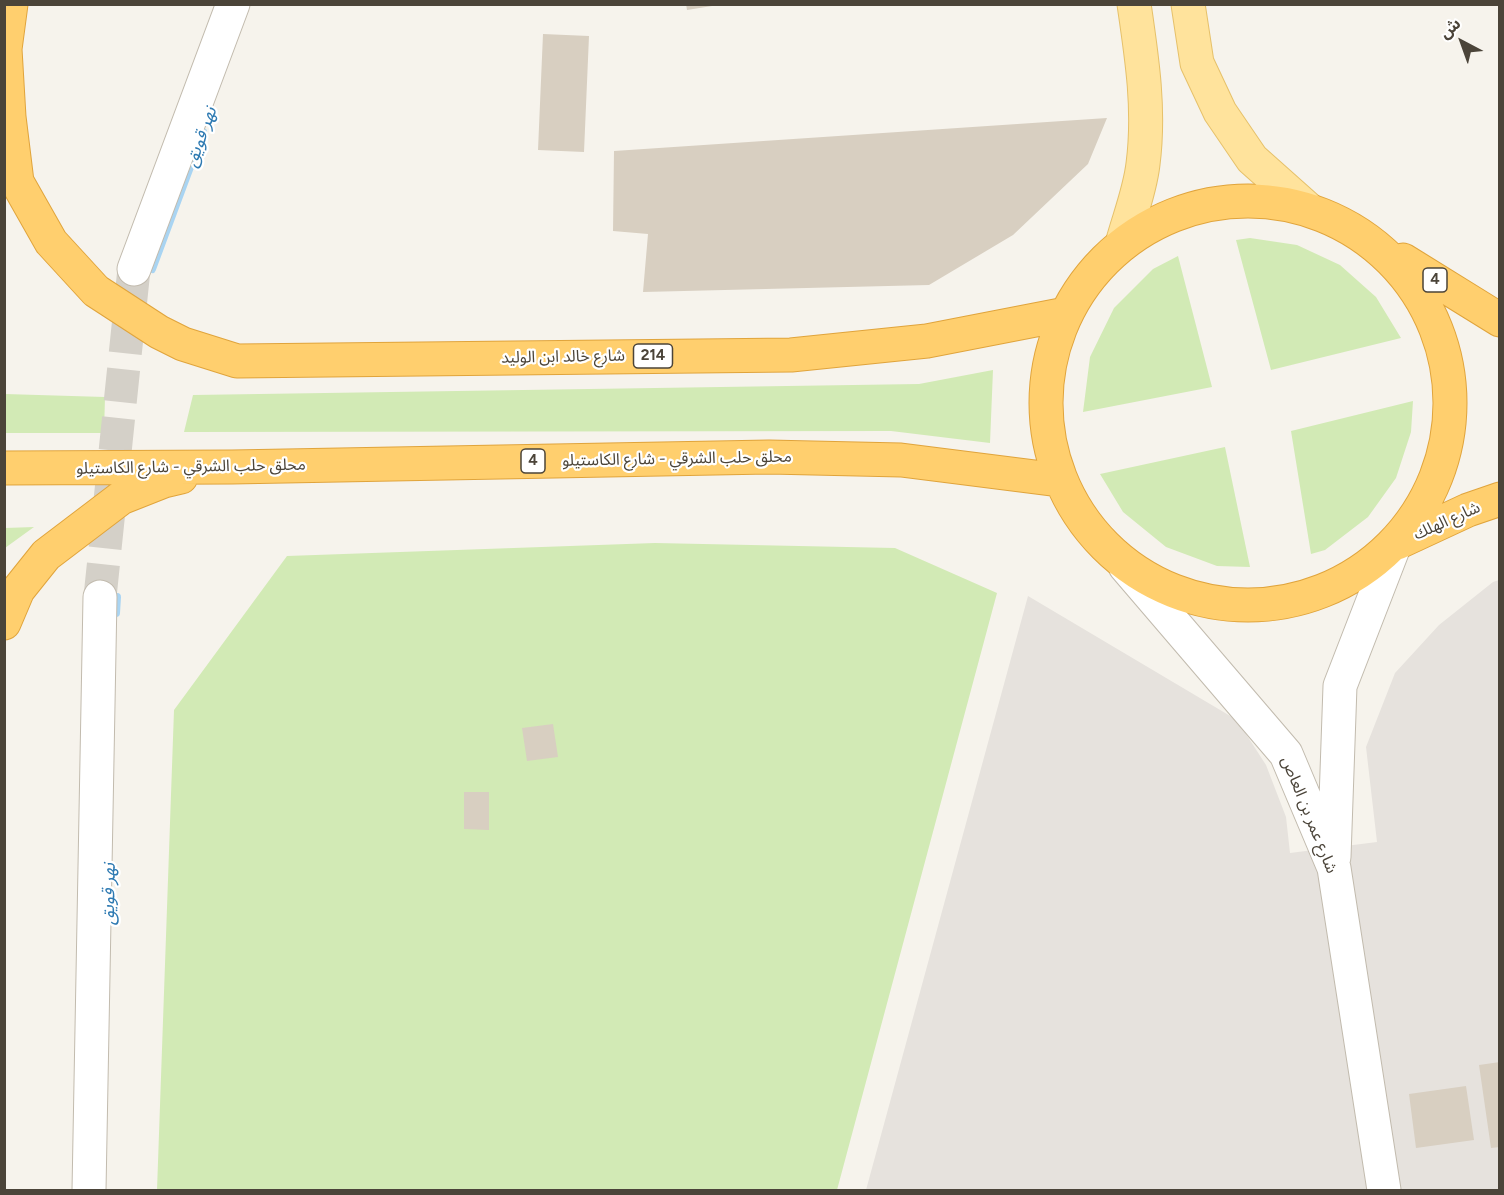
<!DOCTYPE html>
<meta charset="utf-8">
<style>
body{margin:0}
#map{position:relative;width:1504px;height:1195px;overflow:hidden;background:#f6f3ec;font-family:Figtree,"Noto Sans Arabic",sans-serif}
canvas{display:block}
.frame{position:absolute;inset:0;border:6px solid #4b4439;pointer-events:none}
.north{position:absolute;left:1432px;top:12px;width:60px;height:60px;-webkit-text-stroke:4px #fff;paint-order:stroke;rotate:319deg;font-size:16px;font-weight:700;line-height:24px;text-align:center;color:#4b4439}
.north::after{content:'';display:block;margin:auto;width:21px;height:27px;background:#4b4439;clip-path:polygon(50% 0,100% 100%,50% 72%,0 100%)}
</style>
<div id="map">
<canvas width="1504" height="1195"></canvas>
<div class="frame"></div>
<div class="north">ش</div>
</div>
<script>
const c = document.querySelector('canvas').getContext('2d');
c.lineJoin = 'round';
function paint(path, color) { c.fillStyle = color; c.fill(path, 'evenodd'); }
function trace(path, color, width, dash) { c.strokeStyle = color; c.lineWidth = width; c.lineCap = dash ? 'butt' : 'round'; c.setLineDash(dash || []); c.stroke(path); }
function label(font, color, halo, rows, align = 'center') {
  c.font = font + ' Figtree,"Noto Sans Arabic",sans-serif'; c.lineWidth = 4.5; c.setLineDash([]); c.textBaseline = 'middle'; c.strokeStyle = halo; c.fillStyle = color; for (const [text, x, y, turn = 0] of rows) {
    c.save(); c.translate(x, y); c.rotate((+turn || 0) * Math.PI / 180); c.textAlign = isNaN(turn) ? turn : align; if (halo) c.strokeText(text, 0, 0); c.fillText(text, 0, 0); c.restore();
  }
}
paint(new Path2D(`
 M1499 580V1190H866L1028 596 1237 720 1266 765 1286 817 1290 853 1377 842 1366 747 1395 673 1439 625 1493 582Z`), '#e6e2dd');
paint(new Path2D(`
 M1250 238 1297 245 1340 265 1376 297 1401 338 1271 370 1236 240Z
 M1178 256 1212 387 1083 412 1090 357 1114 308 1153 269Z
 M993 370 990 443 891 431 184 432 193 395 919 384Z
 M5 394 105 397 104 433H5Z
 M1413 401 1411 432 1396 478 1368 517 1325 550 1311 554 1291 431Z
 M1225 447 1250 567 1217 566 1166 547 1123 512 1100 474Z
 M34 527 5 548V528Z
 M655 543 895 548 997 593 837 1190H157L174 710 287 556Z`), '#d2eab5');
trace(new Path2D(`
 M152 269 203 132
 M116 613 117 597`), '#a9d4f2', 8);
paint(new Path2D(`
 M686 4H712V6L687 10Z
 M543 34 589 36 584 152 538 150Z
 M1107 118 1088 164 1013 235 929 285 643 292 648 234 613 231 614 151Z
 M553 724 558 757 527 761 522 728Z
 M464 792H489V830L464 829Z
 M1500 1062V1147L1491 1148 1479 1065Z
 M1466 1086 1474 1140 1416 1148 1409 1094Z`), '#d8cfc1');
trace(new Path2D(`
 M100 597 134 269`), '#d4d0c8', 33, [33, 16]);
const minor = new Path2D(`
 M134 269 233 4
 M1125 566 1286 754 1334 868 1384 1190
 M1334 857 1340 686 1395 544
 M89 1190 100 597`);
const major = new Path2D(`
 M1188 4 1197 63 1220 112 1252 159 1307 208
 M1122 244C1129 218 1140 191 1143 164 1150 110 1142 58 1134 4`);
const highway = new Path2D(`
 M11 4 5 49 9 117 17 182 51 242 96 291 159 332 183 344 237 361 791 355 927 341 1066 314
 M1046 403a202 202 0 1 1 404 0a202 202 0 1 1-404 0Z
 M1403 260 1500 320
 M4 468 232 467 769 457 901 460 1059 480
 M1397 543 1468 510 1500 499
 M4 623 18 590 46 555 121 498 164 481 181 477`);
trace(minor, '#c2bbae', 35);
trace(major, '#e6c16a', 35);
trace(highway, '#e0a43c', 35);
trace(minor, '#fff', 33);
trace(major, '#ffe39c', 33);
trace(highway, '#ffcf6e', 33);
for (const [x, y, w] of [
 [1435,280,24],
 [653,356,39],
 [533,461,24]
]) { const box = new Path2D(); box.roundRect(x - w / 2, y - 12, w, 24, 4.5); c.fillStyle = '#fff'; c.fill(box); trace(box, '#4b4439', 1.5); }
label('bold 15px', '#4b4439', null, [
 ["4",1435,280],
 ["214",653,356],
 ["4",533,461]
]);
label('16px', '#4b4439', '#fff', [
 ["شارع خالد ابن الوليد",563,357,-1],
 ["محلق حلب الشرقي - شارع الكاستيلو",677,459,-1],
 ["محلق حلب الشرقي - شارع الكاستيلو",191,467,-1],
 ["شارع الهلك",1447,521,-24],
 ["شارع عمر بن العاص",1309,815,68]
]);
label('italic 18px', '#2e7ab2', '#fff', [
 ["نهر قويق",201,137,-70],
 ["نهر قويق",109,894,-89]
]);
</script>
